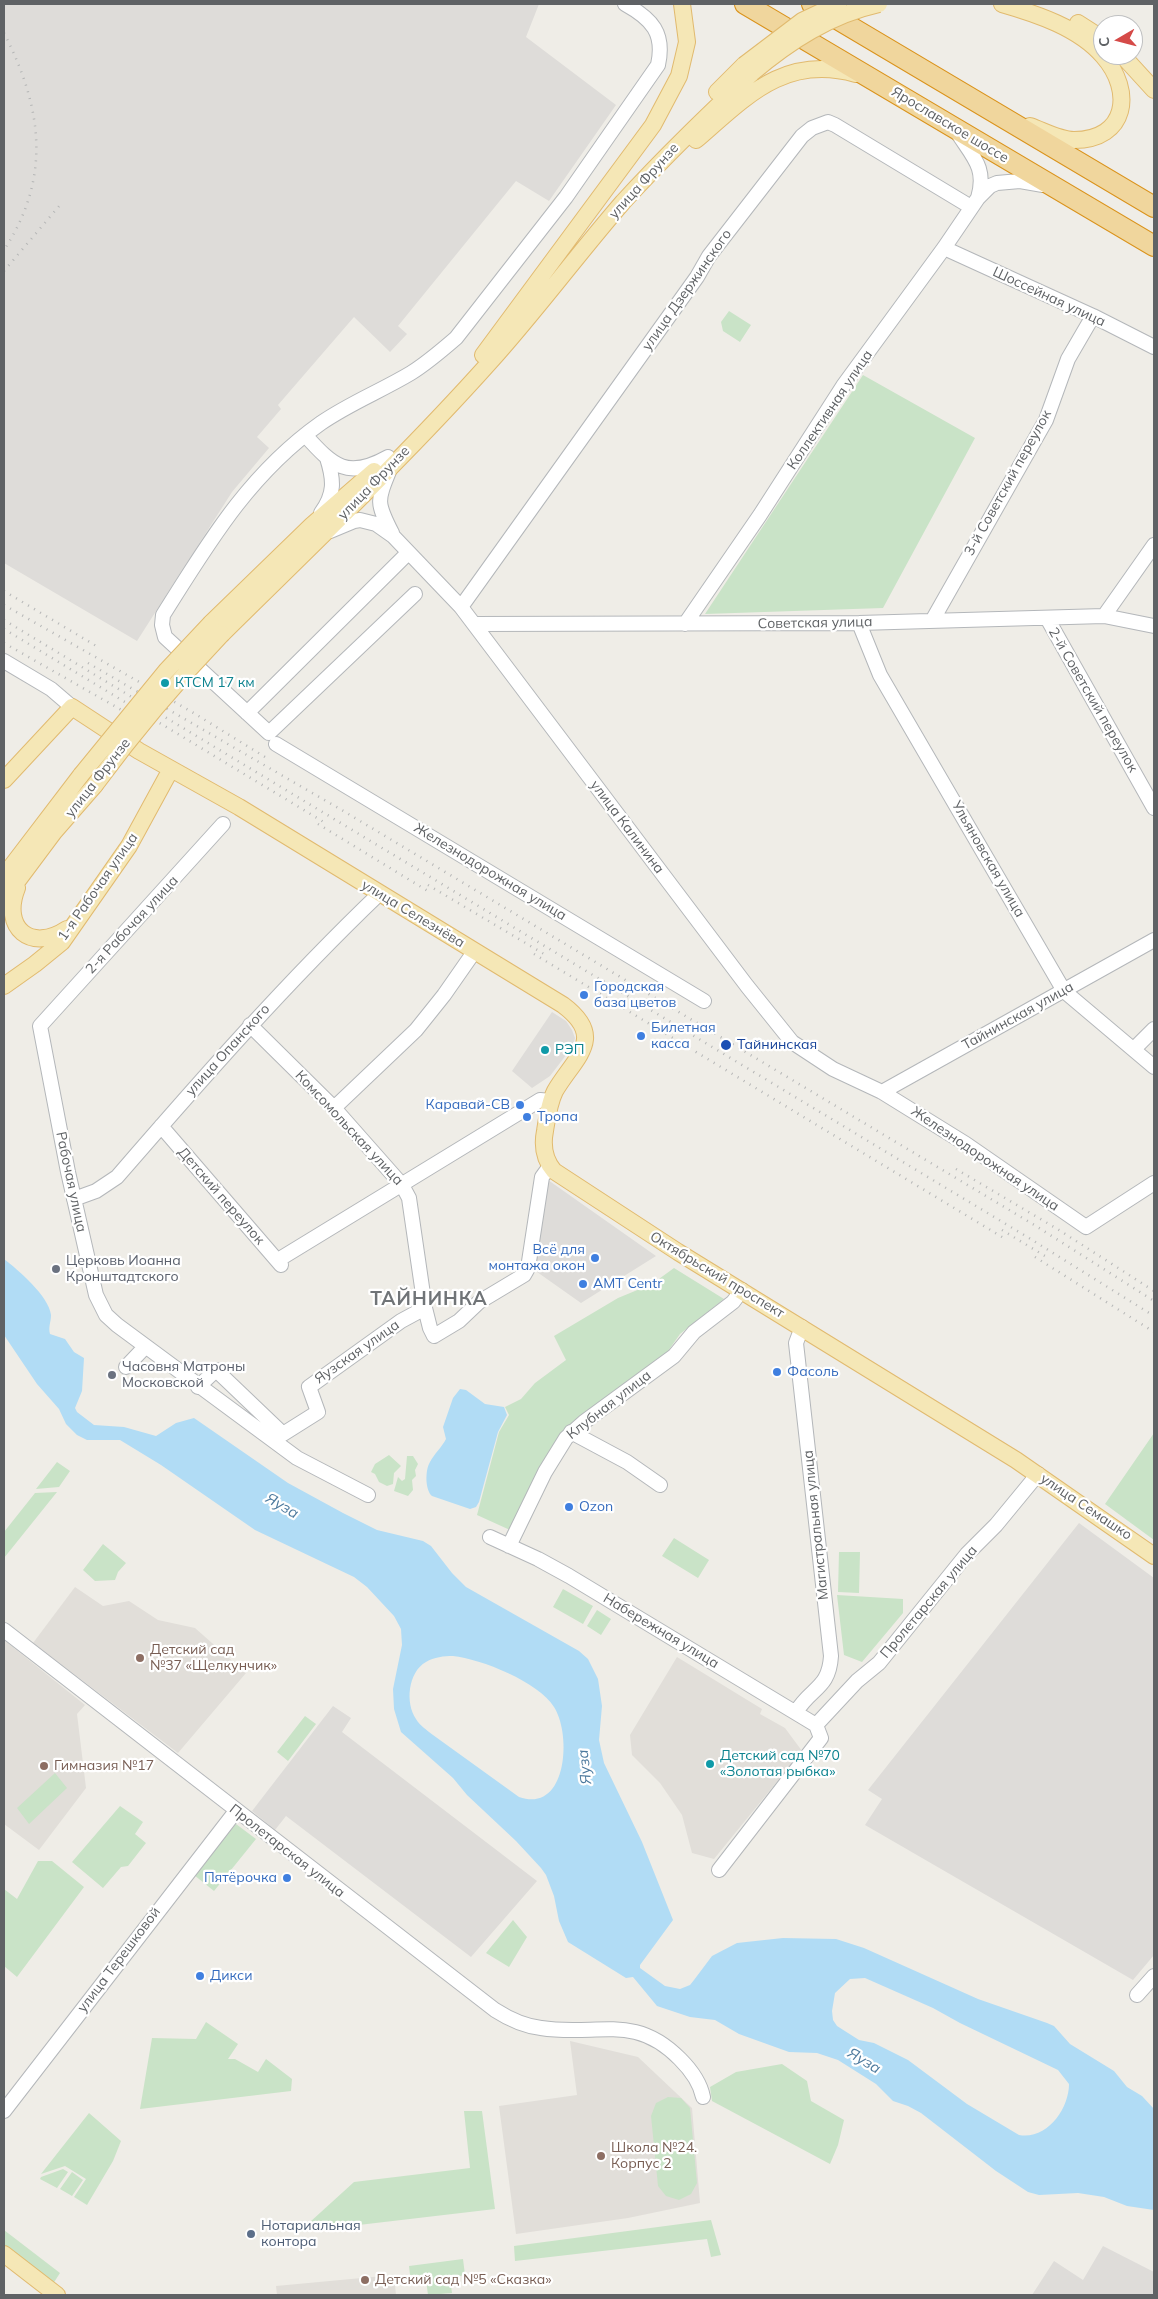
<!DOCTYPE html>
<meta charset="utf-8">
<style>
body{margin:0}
#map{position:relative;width:1158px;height:2299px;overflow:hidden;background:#efede7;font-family:Mulish,sans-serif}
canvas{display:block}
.frame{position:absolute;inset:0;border:5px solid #5f6265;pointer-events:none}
.north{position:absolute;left:1093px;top:15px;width:50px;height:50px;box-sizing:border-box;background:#fff;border:1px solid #bfc0c1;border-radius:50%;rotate:262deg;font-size:14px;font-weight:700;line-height:20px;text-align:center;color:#5f6265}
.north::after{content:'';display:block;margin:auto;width:18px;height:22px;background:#d54a48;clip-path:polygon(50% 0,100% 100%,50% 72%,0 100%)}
</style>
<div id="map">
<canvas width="1158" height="2299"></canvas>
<div class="frame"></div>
<div class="north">С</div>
</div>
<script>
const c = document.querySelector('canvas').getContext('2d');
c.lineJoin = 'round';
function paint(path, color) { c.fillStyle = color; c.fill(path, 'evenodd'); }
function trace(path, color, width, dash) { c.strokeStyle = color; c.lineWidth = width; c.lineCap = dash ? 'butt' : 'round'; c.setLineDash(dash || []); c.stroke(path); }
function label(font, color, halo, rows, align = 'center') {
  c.font = font + ' Mulish,sans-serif'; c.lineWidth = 4.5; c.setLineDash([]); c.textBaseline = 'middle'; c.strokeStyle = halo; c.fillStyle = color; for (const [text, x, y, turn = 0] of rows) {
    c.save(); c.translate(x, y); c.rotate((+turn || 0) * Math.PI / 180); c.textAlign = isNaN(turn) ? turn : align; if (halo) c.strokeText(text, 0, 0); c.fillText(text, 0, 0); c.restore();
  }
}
paint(new Path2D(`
 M4 4H539L526 37 616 105 549 201 516 181 398 326 407 334 390 352 354 317 278 405 281 409 257 437 269 448 232 492 137 641 4 563Z
 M552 1012 566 1021 572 1030 575 1038 573 1046 550 1076 532 1088 512 1071Z
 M548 1180 656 1256 581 1303 530 1267Z
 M1079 1523 1154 1578V1955L1133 1980 865 1825 882 1799 868 1790Z
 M333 1706 351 1718 342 1732 537 1881 471 1957 286 1816 275 1830 252 1811Z
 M1103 2246 1154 2272V2295H1032L1054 2261 1083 2280Z`), '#dedcd9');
paint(new Path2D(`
 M75 1587 103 1606 129 1601 158 1620 195 1628 246 1673 178 1753 33 1643Z
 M4 1640 85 1705 77 1714 86 1788 39 1850 4 1824Z
 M677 1657 762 1709 760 1714 785 1728 802 1751 714 1859 692 1853 682 1815 660 1783 632 1755 630 1735Z
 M570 2041 638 2057 692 2108 700 2203 628 2218 516 2234 499 2106 577 2095Z
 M394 2275 396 2295H277L276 2286Z`), '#e1ded9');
paint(new Path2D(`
 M729 311 751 325 740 342 723 331 721 322Z
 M863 375 975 438 883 608 705 614Z
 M674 1268 724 1299 680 1334 666 1354 555 1442 533 1481 510 1530 477 1515 499 1432 509 1415 505 1407 521 1399 535 1383 566 1360 554 1336 618 1298 652 1284Z
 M1154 1433V1540L1105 1504Z
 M389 1455 401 1466 394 1473 393 1484 387 1486 379 1482 375 1474 371 1472 375 1464Z
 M407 1456H413L418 1464 415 1470 416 1476 412 1480 413 1490 408 1496 394 1491 398 1477 402 1481 405 1479Z
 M57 1462 70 1471 59 1487 36 1489Z
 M57 1492 4 1558V1532L35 1493Z
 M674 1538 709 1560 698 1578 662 1556Z
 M103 1544 126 1563 118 1572 115 1580 95 1581 83 1570Z
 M839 1552H860L859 1593 838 1592Z
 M563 1589 593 1606 583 1624 553 1607Z
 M837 1595 903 1599V1613L862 1662 844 1655Z
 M597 1610 611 1619 601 1635 587 1626Z
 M305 1716 316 1724 288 1761 277 1752Z
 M55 1773 67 1788 29 1824 17 1808Z
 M120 1806 143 1822 135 1834 146 1843 128 1866 121 1867 103 1888 72 1862Z
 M236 1824 256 1839 214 1891 194 1875Z
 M38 1861H52L84 1887 17 1977 4 1966V1889L17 1899Z
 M513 1920 527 1937 509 1967 486 1953Z
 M206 2022 238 2044 228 2059H235L258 2072 266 2059 292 2079 291 2091 140 2109 152 2038 196 2039Z
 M782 2064 807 2081 811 2101 844 2120 838 2145 830 2164 712 2101 710 2087 736 2072Z
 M668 2097 681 2098 690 2108 697 2183 691 2194 679 2200 666 2196 658 2186 651 2116 656 2103Z
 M464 2111H482L495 2209 299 2232 354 2182 470 2168Z
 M89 2113 121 2141 113 2161 87 2205 74 2197 86 2179 65 2166 41 2174Z
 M63 2169 68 2172 57 2188 40 2179 41 2177Z
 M72 2172 83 2180 72 2196 60 2189Z
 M711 2220 721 2255 711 2257 707 2239 515 2261 514 2246Z
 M4 2230 60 2273 51 2287 4 2250Z
 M463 2259 465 2275 450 2278 452 2293 428 2295 426 2280 429 2275H410L409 2266Z`), '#c9e3c7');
paint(new Path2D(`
 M4 1259C18 1270 49 1296 51 1315 51 1322 48 1327 50 1334L65 1339 74 1352 84 1358 82 1391 75 1408 77 1412 94 1425 124 1427 156 1436 176 1423 194 1418 288 1483 343 1513 377 1530 423 1541 431 1546 452 1573 466 1587 579 1651 588 1659 598 1679 602 1706 599 1740 604 1763 642 1842 673 1920 640 1965V1968L665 1986 680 1989 690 1985 694 1980 712 1956 737 1943 783 1938 836 1939 864 1948 978 1999 1047 2023 1054 2026 1070 2044 1114 2071 1127 2087 1142 2096 1154 2109V2210L1127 2206 1104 2197 1078 2193 1039 2195 1028 2192 996 2171 921 2113 908 2106 893 2101 876 2084 838 2060 817 2053 789 2052 739 2034 715 2020 690 2017 657 2006 633 1977 626 1978 568 1942 559 1921 554 1896 546 1875 541 1868 516 1841 467 1795 453 1778 401 1732 394 1709 393 1689 402 1645 401 1629 394 1616 367 1587 354 1577 255 1530 161 1465 120 1440H87L77 1435 66 1424 59 1409 37 1384 4 1335ZM453 1656C481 1659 539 1682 554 1707 572 1735 567 1814 519 1797L433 1735C427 1730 420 1726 416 1719 405 1703 408 1672 426 1662 434 1657 444 1656 453 1656ZM865 1978 933 2008 960 2023 1058 2070 1069 2084C1069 2109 1047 2140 1019 2135L967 2104 908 2060 874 2043 859 2040 837 2026 833 2020 832 2011 835 1993 850 1979Z
 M460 1389 466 1390 485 1404 504 1407 507 1415 498 1432 479 1502 476 1507 470 1509 432 1496C425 1490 425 1470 430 1462 434 1454 442 1447 446 1439L443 1427 453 1398Z`), '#b1dcf5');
const minor = new Path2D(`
 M957 132C973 157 987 168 978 198
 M944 248 1093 316 1154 347
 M305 435C333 466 347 480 388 457
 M390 469C377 501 376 502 392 533
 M321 513C335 494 334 480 327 458
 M330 531 354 521 360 520 376 524 393 536 461 607 747 986 792 1042 833 1069 882 1092 966 1144 1086 1227 1154 1183
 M415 594 269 733 165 637 162 625 163 615C209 542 249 474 321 423 350 403 381 391 411 373 427 363 441 351 456 338L566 197 658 65C665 33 652 19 625 4
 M461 607 697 277 709 256 802 136 812 128 828 122 835 125 971 207
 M1104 616 1154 545
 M1047 618 1154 808
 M932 621 1046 420 1068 359 1093 316
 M859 623 880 675 1064 991 1154 1067
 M475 624 859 623 1104 616 1154 626
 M685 624 760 515 843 386 944 248 978 198 990 186 997 183 1020 181 1043 185
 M4 661 51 689 72 707
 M247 713 408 553
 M276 744 704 1001
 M223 824 40 1026 68 1172 96 1295 106 1315 117 1325 297 1458 368 1495
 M250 1025 334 1108 402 1185 409 1198 425 1308
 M1134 1049 1154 1029
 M882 1092 1154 940
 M334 1108 416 1030 444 995 474 952
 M161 1126 281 1265
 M74 1199 96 1191 117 1177C201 1080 286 983 379 894
 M278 1260 540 1100 551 1101
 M126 1367 145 1347
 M198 1387 216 1370 283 1434 318 1412 309 1387 401 1321 425 1308 430 1328 434 1336 459 1321 479 1302 524 1275 528 1268 542 1177 550 1166
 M571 1432 627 1462 660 1485
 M490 1537 538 1559 569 1576 816 1725 821 1738 719 1870
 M509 1546 545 1472 566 1438 584 1422 674 1356 694 1332 733 1302 742 1290
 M4 1630 495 2010C509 2019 524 2026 541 2028 597 2037 634 2012 680 2059 690 2069 700 2082 703 2097
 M796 1712C811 1687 829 1689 831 1656L796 1343 802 1327
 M816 1725 857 1681 879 1663 967 1554 996 1525 1038 1474
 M1137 1995 1154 1976
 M4 2111 236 1811`);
const major = new Path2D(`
 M1002 4C1037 14 1079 28 1103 56 1134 91 1127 140 1074 140 1060 140 1044 131 1030 126
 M1078 23 1103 39
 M1122 55 1154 90
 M717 92 744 65
 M696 140C746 97 784 54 856 74
 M483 355 653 125 679 76 687 42 682 4
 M211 623 312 525 374 471
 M222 634C312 545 404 458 489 363 536 311 577 255 623 202 664 157 708 115 752 73
 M4 780 72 707 139 751 239 807 563 1005C607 1038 575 1057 555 1091 549 1103 547 1118 545 1131 542 1146 544 1159 554 1171L678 1252 1016 1460 1154 1556
 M4 876 81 775
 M17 888C1 928 31 953 67 929
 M4 899 54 832 95 785
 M4 986 35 964 62 942 129 846 171 769
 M4 2254 57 2295`);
const highway = new Path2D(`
 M745 4 1154 246
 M812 4 1154 207`);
trace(minor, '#b4b7ba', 16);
trace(major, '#e1ba6f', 18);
trace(highway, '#da931c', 22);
trace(minor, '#fff', 14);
trace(major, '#f5e7b6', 16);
trace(highway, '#f0d69d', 20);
trace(new Path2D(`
 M4 33C42 107 52 177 4 250
 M4 271 60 205
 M4 591 98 647
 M4 605 192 712 265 757
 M4 620 1029 1238 1154 1316
 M4 629 327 824
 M4 643 132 716
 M88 663 340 809 1036 1226 1154 1301
 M318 824 431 893
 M428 885 544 954
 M534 954 1007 1240
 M956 1169 1059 1230 1154 1291
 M1002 1230 1045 1256
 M1035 1257 1154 1332`), '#b5b6b6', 2.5, [1, 6]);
const majorBridge = new Path2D(`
 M744 65 802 21 838 4
 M752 73C790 41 830 15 879 4
 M81 775 166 671 211 623
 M95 785C134 732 176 682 222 634`);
trace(majorBridge, '#e1ba6f', 18, []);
trace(majorBridge, '#f5e7b6', 16);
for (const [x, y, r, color] of [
 [165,683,5,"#0f9aa8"],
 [584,995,5,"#3f7fe0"],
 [641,1036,5,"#3f7fe0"],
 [726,1045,6,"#1a4fb4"],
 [545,1050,5,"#0f9aa8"],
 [520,1105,5,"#3f7fe0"],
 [527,1117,5,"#3f7fe0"],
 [595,1258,5,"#3f7fe0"],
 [56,1269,5,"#6b7280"],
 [583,1284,5,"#3f7fe0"],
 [777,1372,5,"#3f7fe0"],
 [112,1375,5,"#6b7280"],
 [569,1507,5,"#3f7fe0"],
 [140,1658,5,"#8d6e63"],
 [710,1764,5,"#0f9aa8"],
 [44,1766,5,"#8d6e63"],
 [287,1878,5,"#3f7fe0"],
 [200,1976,5,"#3f7fe0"],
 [601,2156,5,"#8d6e63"],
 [251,2234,5,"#5c6f8a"],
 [365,2280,5,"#8d6e63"]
]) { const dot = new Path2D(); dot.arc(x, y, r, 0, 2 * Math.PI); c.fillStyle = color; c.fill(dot); trace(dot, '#fff', 2); }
label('14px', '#5f6265', '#fff', [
 ["Ярославское шоссе",950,125,31],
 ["улица Фрунзе",644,181,-48],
 ["улица Дзержинского",687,290,-55],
 ["Шоссейная улица",1049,297,25],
 ["Коллективная улица",830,410,-56],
 ["улица Фрунзе",374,483,-46],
 ["3-й Советский переулок",1008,483,-61],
 ["Советская улица",815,623,-1],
 ["2-й Советский переулок",1093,700,60],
 ["улица Фрунзе",98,778,-52],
 ["улица Калинина",627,827,53],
 ["Ульяновская улица",988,859,60],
 ["Железнодорожная улица",490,872,31],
 ["1-я Рабочая улица",98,887,-55],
 ["улица Селезнёва",413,914,31],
 ["2-я Рабочая улица",132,925,-47],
 ["Тайнинская улица",1018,1016,-29],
 ["улица Опанского",228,1050,-48],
 ["Комсомольская улица",349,1128,47],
 ["Железнодорожная улица",985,1159,34],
 ["Рабочая улица",71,1182,78],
 ["Детский переулок",221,1196,49],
 ["Октябрьский проспект",717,1275,31],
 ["Яузская улица",357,1352,-35],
 ["Клубная улица",609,1405,-38],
 ["улица Семашко",1086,1507,34],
 ["Магистральная улица",816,1525,-96],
 ["Пролетарская улица",929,1602,-50],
 ["Набережная улица",661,1631,31],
 ["Пролетарская улица",287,1851,38],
 ["улица Терешковой",119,1960,-53]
]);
label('14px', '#0d838f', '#fff', [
 ["КТСМ 17 км",175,683],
 ["РЭП",555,1050],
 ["Детский сад №70",720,1756],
 ["«Золотая рыбка»",720,1772]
], 'left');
label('14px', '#366cbe', '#fff', [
 ["Городская",594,987],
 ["база цветов",594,1003],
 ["Билетная",651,1028],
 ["касса",651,1044],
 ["Каравай-СВ",510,1105,"right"],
 ["Тропа",537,1117],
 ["Всё для",585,1250,"right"],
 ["монтажа окон",585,1266,"right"],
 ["AMT Centr",593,1284],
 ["Фасоль",787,1372],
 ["Ozon",579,1507],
 ["Пятёрочка",277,1878,"right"],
 ["Дикси",210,1976]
], 'left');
label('14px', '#164399', '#fff', [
 ["Тайнинская",737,1045]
], 'left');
label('14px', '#5b616d', '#fff', [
 ["Церковь Иоанна",66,1261],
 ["Кронштадтского",66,1277],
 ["Часовня Матроны",122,1367],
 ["Московской",122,1383]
], 'left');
label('14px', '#785e54', '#fff', [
 ["Детский сад",150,1650],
 ["№37 «Щелкунчик»",150,1666],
 ["Гимназия №17",54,1766],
 ["Школа №24.",611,2148],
 ["Корпус 2",611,2164],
 ["Детский сад №5 «Сказка»",375,2280]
], 'left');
label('14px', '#4e5e75', '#fff', [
 ["Нотариальная",261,2226],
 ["контора",261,2242]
], 'left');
label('italic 15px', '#4c799d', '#fff', [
 ["Яуза",282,1506,30],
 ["Яуза",585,1767,-96],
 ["Яуза",864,2061,31]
]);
c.letterSpacing = '1px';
label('bold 19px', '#707477', '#fff', [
 ["ТАЙНИНКА",429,1299]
]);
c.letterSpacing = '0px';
</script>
